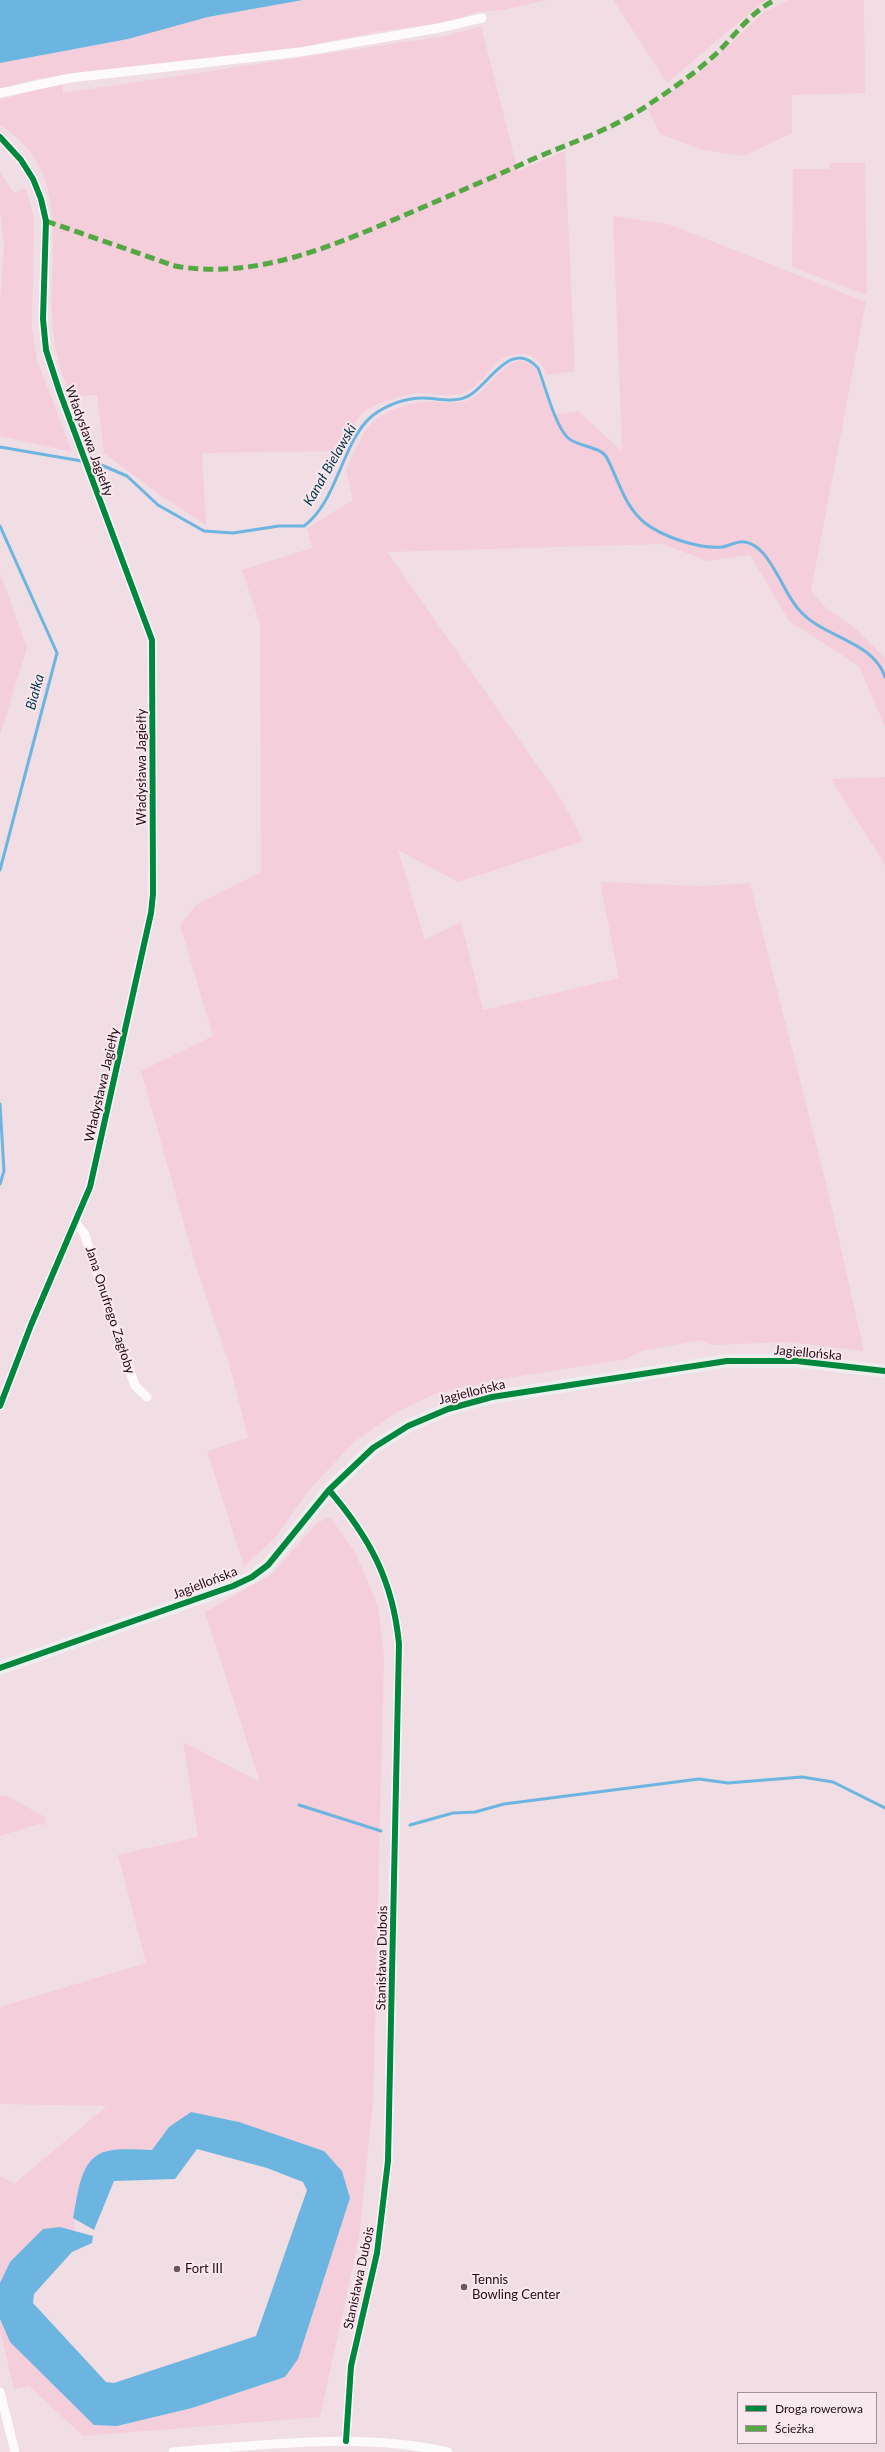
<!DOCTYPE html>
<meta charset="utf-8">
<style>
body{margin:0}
#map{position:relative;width:885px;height:2452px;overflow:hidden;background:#f0dee4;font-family:Lato,sans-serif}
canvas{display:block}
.legend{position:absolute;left:737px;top:2392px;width:140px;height:52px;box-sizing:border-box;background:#f9e9ee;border:1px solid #a49097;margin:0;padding:5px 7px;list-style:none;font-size:12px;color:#250b15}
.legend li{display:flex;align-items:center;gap:8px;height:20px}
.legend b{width:20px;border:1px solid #a49097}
</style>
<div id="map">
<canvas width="885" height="2452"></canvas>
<ul class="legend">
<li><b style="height:5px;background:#00873e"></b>Droga rowerowa</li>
<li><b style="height:5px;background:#53a842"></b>Ścieżka</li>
</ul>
</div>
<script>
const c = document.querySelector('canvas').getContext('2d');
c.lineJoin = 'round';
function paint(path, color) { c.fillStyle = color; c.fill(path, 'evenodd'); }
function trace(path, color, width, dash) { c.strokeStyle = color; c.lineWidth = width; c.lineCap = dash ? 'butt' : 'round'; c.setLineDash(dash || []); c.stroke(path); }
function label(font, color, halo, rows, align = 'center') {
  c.font = font + ' Lato,sans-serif'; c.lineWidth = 4; c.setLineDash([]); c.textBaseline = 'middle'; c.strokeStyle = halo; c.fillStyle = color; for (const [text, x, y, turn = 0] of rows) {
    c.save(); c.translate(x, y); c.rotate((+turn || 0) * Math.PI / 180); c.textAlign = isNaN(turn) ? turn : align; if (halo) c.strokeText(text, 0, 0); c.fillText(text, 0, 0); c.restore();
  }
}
paint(new Path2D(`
 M303 0H548L502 10 477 12 453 21 376 32 292 49 36 79 0 89V63L128 39 208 17Z
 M613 0H768L760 4 667 83Z
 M790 0H864L865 93 792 95V133L744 156 703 150 660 134 648 109 705 68 764 12Z
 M481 26 518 171 565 151 575 371 547 375C541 363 534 352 518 354 488 358 489 381 466 392 452 398 435 394 421 393 407 393 375 403 364 412 356 418 345 442 340 451L202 453 206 525 166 499 104 453 97 395 70 396C60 370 53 345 52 316 49 247 71 169 0 125V100L42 88 63 85V93L445 36Z
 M830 163H865L867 295 792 267 793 169H830Z
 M0 172 14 193 26 188 34 219 32 328 37 360 72 452 0 436V302L4 247 0 209Z
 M613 216 668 224 866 302 811 591 825 607 857 630 885 658V727L859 666 789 621 750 555 708 561 662 544 387 552 563 802 583 841 458 882 398 850 425 940 461 922 483 1010 619 978 600 882 703 886 750 883 827 1187 864 1351 789 1342 712 1345 700 1340 642 1351 626 1359 502 1379 434 1394 397 1412 354 1442 310 1489 275 1538 244 1566 207 1451 248 1438 229 1363 195 1263 141 1071 213 1036 180 925 197 904 261 872 260 624 242 570 312 548 307 528 353 500 346 470C352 457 364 428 375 420 389 410 405 404 423 402 439 400 455 406 471 399 490 391 512 340 536 370L553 415 578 411 622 451Z
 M0 573 27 648 0 735Z
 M885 777V865L831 779Z
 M330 1517 355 1552 378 1606 384 1656 373 2102 359 2238 320 2417 83 2436 29 2386 14 2389 0 2330V2319L10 2342 117 2426 192 2408 285 2377 298 2359 350 2198 342 2171 324 2151 239 2122 191 2112 169 2127 152 2150C138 2150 122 2148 108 2151 79 2155 72 2209 75 2232L60 2227 10 2262 0 2283V2176L14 2184 107 2106 0 2104V2007L146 1963 118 1855 198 1837 183 1742 260 1782 205 1612 272 1574 317 1523Z
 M0 1795 7 1796 45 1817V1825L39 1824 0 1836Z`), '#f4cedb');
paint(new Path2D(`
 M0 0H303L208 17 128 39 0 63Z
 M191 2112 239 2122 324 2151 342 2171 350 2198 298 2359 285 2377 192 2408 117 2426 94 2425 10 2342 0 2319V2283L10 2262 43 2229 60 2227 93 2236 92 2243 72 2252 34 2294 33 2303 106 2382 114 2383 256 2336 307 2190 303 2182 267 2168 197 2149 175 2179 114 2181 94 2230 73 2218C78 2196 79 2156 108 2151 121 2148 138 2150 152 2150L169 2127Z`), '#6cb5e1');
trace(new Path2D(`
 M0 447 99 464 127 476 158 505 204 531 233 533 279 526H304C338 501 342 441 372 416 386 405 405 398 423 398 438 398 456 404 470 395 490 383 512 338 538 368 545 385 555 426 568 438 578 447 601 446 607 458 619 481 624 506 645 523 663 537 699 549 722 547 730 546 738 540 745 542 763 545 773 568 781 581 787 592 792 603 801 612 825 638 873 641 885 677
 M0 526 57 653 0 870
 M0 1104 4 1171 0 1184
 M299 1805 381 1831
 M410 1825 453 1813 475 1812 504 1804 699 1779 728 1783 802 1777 833 1782 885 1808`), '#6cb5e1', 3);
trace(new Path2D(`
 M0 93 70 78 300 52 439 28 482 18
 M0 137 21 160 33 179 41 199 46 221 43 319 46 350 60 393 152 640 153 894 151 913 90 1187 31 1325 0 1406
 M75 1222 84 1233 135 1386 147 1397
 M329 1490C370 1538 393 1581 399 1644L388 2161 377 2253 351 2366 346 2441
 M0 2392 15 2452
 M173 2452C264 2445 358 2432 448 2452`), '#fdfafb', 9);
trace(new Path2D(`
 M0 1668 233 1586 252 1577 268 1565 329 1490 373 1448 408 1426 448 1409 492 1397 727 1361H797L885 1371`), '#edefef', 13);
trace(new Path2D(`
 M46 221 175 266C257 280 332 246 405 215 444 198 482 182 520 165 562 145 609 132 648 105 672 89 697 72 718 52 736 34 752 11 775 0`), '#53a842', 5, [10, 5]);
trace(new Path2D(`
 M0 137 21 160 33 179 41 199 46 221 43 319 46 350 60 393 152 640 153 894 151 913 90 1187 31 1325 0 1406
 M329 1490C370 1538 393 1581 399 1644L388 2161 377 2253 351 2366 346 2441
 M0 1668 233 1586 252 1577 268 1565 329 1490 373 1448 408 1426 448 1409 492 1397 727 1361H797L885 1371`), '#00873e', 6);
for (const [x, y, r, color] of [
 [177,2269,4,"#6c555d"],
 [464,2287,4,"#6c555d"]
]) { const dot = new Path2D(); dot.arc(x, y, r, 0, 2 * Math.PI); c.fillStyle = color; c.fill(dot); trace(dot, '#f9e9ee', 1.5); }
label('13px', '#250b15', '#f9e9ee', [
 ["Władysława Jagiełły",89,441,70],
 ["Władysława Jagiełły",142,767,-90],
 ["Władysława Jagiełły",102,1085,-77],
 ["Jana Onufrego Zagłoby",110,1310,72],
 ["Jagiellońska",808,1353,5],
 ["Jagiellońska",472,1392,-14],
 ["Jagiellońska",205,1583,-21],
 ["Stanisława Dubois",382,1958,-89],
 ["Stanisława Dubois",359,2278,-78]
]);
label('13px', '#250b15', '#f9e9ee', [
 ["Fort III",185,2269],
 ["Tennis",472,2280],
 ["Bowling Center",472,2295]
], 'left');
label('italic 14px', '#04344c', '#f9e9ee', [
 ["Kanał Bielawski",330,465,-60],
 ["Białka",35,692,-75]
]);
</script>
